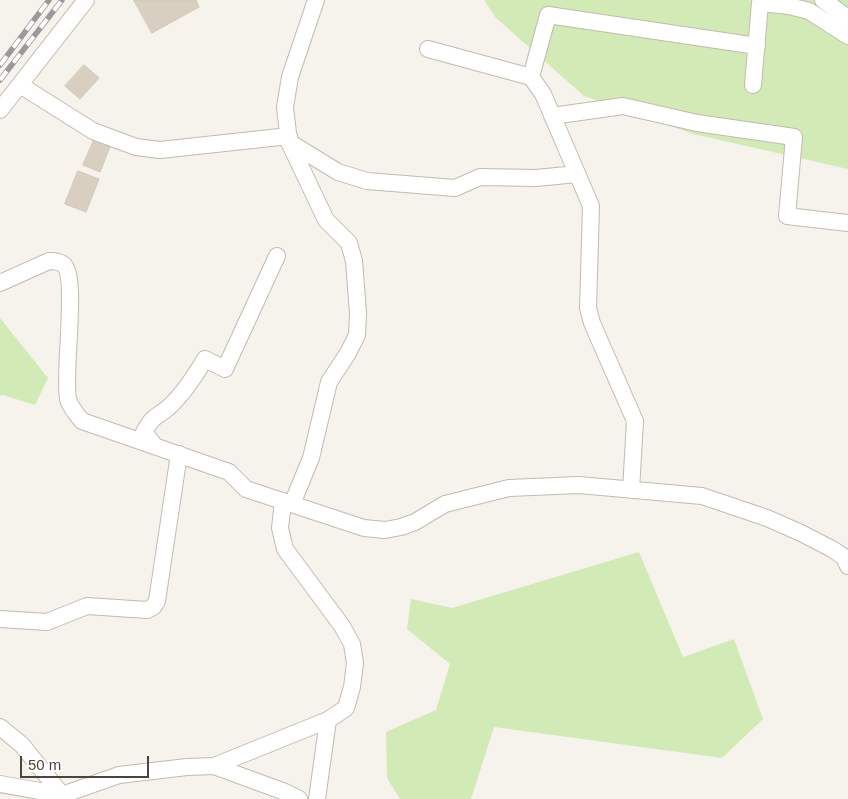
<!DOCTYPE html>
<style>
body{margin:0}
#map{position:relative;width:848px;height:799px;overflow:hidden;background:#f6f3ec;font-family:Helvetica,sans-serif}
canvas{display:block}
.scale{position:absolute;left:20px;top:756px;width:129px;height:22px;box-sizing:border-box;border:2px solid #4b4439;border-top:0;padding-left:6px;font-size:15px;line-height:18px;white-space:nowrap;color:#4b4439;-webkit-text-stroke:4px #fff;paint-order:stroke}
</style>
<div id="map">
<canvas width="848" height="799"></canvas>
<div class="scale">50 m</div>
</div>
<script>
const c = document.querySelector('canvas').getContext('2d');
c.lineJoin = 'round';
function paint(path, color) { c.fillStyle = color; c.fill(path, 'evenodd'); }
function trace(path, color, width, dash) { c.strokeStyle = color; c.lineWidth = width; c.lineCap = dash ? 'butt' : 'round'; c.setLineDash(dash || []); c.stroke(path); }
paint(new Path2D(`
 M484 0H848V169L693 134 584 96 495 17Z
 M0 318 48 378 35 405 3 395 0 396Z
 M639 552 683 657 734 639 763 719 722 758 494 727 471 799H400L387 778 386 732 436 710 450 664 407 629 411 599 452 608Z`), '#d2eab5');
const building = new Path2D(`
 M134 0H196L199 7 152 33Z
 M84 65 99 78 80 99 65 86Z
 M94 140 110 147 100 172 83 165Z
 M78 171 99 179 86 212 65 204Z`);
paint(building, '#d8cfc1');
trace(building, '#d3c7b4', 1);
const minor = new Path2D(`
 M823 0 848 18
 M428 49 531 77 543 94 591 206 588 308 592 323 635 421 631 490
 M531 77 548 15 757 46
 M20 85 93 131 136 147 160 150 289 136
 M753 85 760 3 789 6 809 11 848 36
 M0 110 86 0
 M552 116 623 106 697 123 794 137 787 216 848 223
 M289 142 338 172 367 181 455 188 480 177 536 178 577 174
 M0 283 49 261C54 261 60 261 64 265 78 278 63 373 68 399 70 407 77 415 82 421L229 472 246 489 364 528 385 530 401 527 415 522 445 504 509 488 579 485 702 496 767 518 801 533 832 549 844 557 848 566
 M155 446 144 432C153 415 156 418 169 407 184 393 195 376 205 359L225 369 277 256
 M283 501 280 528 285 549 342 626 352 644 355 663 352 687 346 708 328 720 317 799
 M292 504 311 458 329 382 348 353 357 335 358 313 354 261 349 243 326 220 289 142 285 107 290 77 316 0
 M0 619 47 622 87 606 147 610 153 607 157 601 179 454
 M0 727 22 745 62 795
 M214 766 328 720
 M0 784 62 795 119 775 187 767 214 766 285 792 299 799`);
trace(minor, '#c2bbae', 18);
trace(minor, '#fff', 16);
const rail = new Path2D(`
 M0 65 49 0
 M0 80 62 0`);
trace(rail, '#9a9a9a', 5.5);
trace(rail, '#fff', 4, [11]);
</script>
